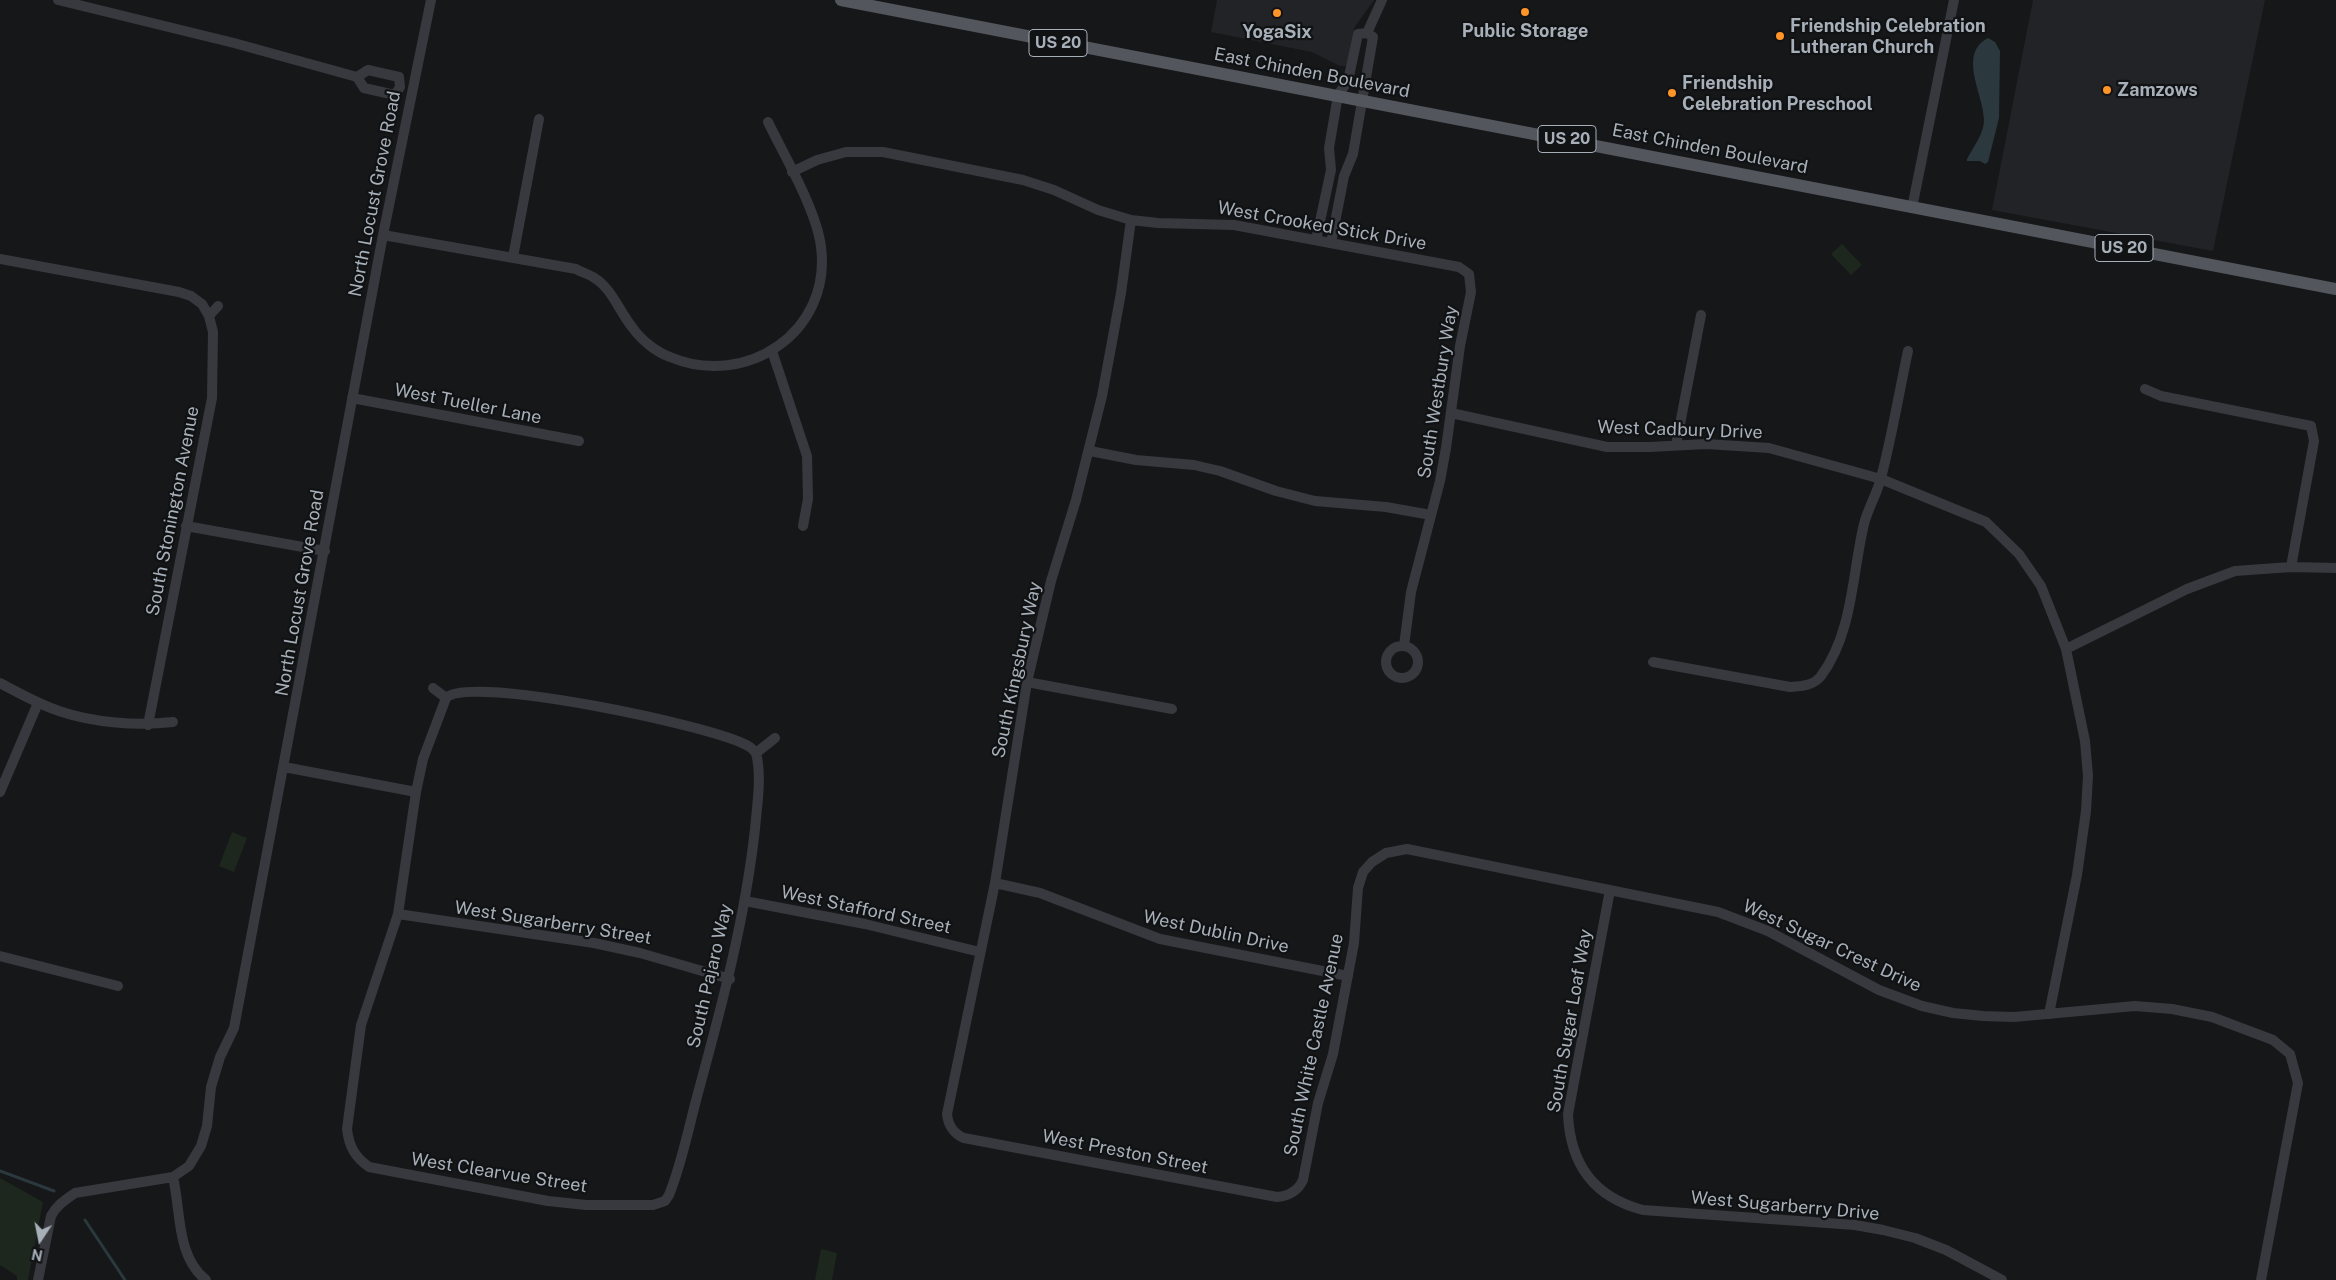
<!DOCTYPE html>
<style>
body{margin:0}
#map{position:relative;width:2336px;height:1280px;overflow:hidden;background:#161719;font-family:"Public Sans",sans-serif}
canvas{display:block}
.north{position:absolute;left:15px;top:1215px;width:50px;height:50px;-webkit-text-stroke:4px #111214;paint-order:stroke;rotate:191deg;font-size:14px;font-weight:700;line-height:20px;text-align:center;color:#a7b0b9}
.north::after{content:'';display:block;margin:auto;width:18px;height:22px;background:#a7b0b9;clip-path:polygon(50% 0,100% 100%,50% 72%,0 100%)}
</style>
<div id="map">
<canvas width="2336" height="1280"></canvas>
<div class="north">N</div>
</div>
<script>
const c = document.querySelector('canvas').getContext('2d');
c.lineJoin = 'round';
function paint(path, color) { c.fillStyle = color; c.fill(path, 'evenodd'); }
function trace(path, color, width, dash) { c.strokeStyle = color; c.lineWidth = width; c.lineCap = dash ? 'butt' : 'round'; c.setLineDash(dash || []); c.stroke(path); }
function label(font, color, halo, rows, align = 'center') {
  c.font = font + ' "Public Sans",sans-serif'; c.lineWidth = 4.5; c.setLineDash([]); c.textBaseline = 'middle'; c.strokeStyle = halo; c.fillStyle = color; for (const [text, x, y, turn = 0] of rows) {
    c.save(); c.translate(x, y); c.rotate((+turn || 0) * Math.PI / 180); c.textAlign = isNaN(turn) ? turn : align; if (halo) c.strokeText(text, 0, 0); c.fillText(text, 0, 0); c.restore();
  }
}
paint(new Path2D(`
 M1217 0H1374L1354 28 1347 66H1340L1312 52 1211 32Z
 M2033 0H2265L2213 251 1992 210Z`), '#222326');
paint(new Path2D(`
 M1842 244 1862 265 1851 275 1831 254Z
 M232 832 247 838 234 872 219 866Z
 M0 1178 43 1202 28 1280H17V1276L0 1265Z
 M821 1249 837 1253 832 1280H815Z`), '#1e271e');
paint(new Path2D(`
 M1988 38 1995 42 2000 51 1999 118 1988 162 1985 164 1980 161H1967V159C1973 147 1984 134 1984 120 1984 95 1957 54 1988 38Z`), '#2b383e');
trace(new Path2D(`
 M0 1171 54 1191
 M85 1220 125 1280`), '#2b383e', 3);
trace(new Path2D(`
 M58 0 234 43 357 77
 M1367 33 1382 0
 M368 70 399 77 400 87 395 95 364 88 357 77Z
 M792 172 817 160 846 152H883L1023 180 1054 190 1098 210 1131 220 1158 223 1234 225 1459 267 1469 274 1471 292 1460 346 1446 448 1440 481 1411 592 1404 646
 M1912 208 1954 0
 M1131 220 1121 293 1102 396 1076 500 1051 581 1027 682 995 883 947 1114C948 1125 954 1134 964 1138L1277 1197C1288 1196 1298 1191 1303 1180L1318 1103 1333 1054 1354 943 1358 888 1363 872 1372 862 1386 853 1407 849 1718 912 1768 931 1879 990 1922 1006 1953 1013 1983 1016 2014 1017 2135 1006 2172 1009 2212 1017 2273 1040 2290 1054 2298 1083 2261 1280
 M383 235 576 269C581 272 588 274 593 277 612 288 619 311 632 327 641 340 656 352 670 357 746 389 832 332 821 247 817 211 785 157 768 122
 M1316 240 1331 170 1329 148 1338 95 1348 81 1358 34 1367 33 1373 37 1353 154 1344 176 1331 243
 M513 257 539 119
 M0 259 179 292 191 296 202 304 209 316 213 332 212 398 148 725
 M209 316 218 306
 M772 351 807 456 808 499 803 526
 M2145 389 2161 396 2311 426 2314 441 2291 567
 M352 398 579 441
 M1451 413 1607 447H1650L1706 444 1769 448 1881 479 1986 522 2019 554 2041 586 2066 649 2085 741 2088 776 2086 811 2077 875 2049 1014
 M1676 445 1701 315
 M1090 451 1136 460 1194 465 1220 471 1276 491 1315 501 1386 507 1431 515
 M186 526 325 551
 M1386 662a16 16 0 1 1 32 0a16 16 0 1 1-32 0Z
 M2066 649 2187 589 2235 571 2291 567 2336 568
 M1653 662 1790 687C1802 686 1813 686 1821 676 1853 633 1852 574 1864 524 1868 508 1877 494 1881 478 1892 436 1899 393 1908 351
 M1027 682 1172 709
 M0 683C19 693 38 704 59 711 94 723 137 726 173 722
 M433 688 446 698C468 674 715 726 748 746 751 747 754 751 756 753L775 738
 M446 698 423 759 416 792 398 914 361 1025 347 1129C349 1147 355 1157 369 1167L548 1201 586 1205H653L665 1201 669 1195C682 1163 689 1126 698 1093 722 1005 745 919 755 829 757 805 762 777 756 753
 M284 767 416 792
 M0 792 38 703
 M995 883 1040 893 1160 939 1348 976
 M1610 890 1568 1114C1570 1163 1593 1197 1643 1210L1855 1225 1883 1230 1915 1238 1946 1250 2002 1280
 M745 901 865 924 980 952
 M398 914 594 943 640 953 730 979
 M0 956 118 986
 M173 1177C181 1211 176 1256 206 1280
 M38 1280 51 1216C57 1205 65 1200 75 1193L173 1177 189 1166 201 1146 207 1126 211 1087 220 1057 234 1028 383 235 431 0`), '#37393e', 10);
trace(new Path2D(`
 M841 0 2336 289`), '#53575d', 12);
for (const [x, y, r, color] of [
 [1525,12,5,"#ff9428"],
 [1277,13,5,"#ff9428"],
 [1780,36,5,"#ff9428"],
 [2107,90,5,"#ff9428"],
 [1672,93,5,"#ff9428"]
]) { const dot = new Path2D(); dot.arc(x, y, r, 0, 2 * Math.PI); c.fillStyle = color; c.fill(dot); trace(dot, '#111214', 2); }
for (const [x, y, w] of [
 [1058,43,58],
 [1567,139,58],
 [2124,248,58]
]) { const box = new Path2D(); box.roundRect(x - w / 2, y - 13.5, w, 27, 4); c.fillStyle = '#111214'; c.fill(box); trace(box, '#a7b0b9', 1); }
label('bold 16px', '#a7b0b9', null, [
 ["US 20",1058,43],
 ["US 20",1567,139],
 ["US 20",2124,248]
]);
label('bold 18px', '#a7b0b9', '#111214', [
 ["Friendship Celebration",1790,26],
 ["Lutheran Church",1790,47],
 ["Public Storage",1525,31,"center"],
 ["YogaSix",1277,32,"center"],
 ["Friendship",1682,83],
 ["Celebration Preschool",1682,104],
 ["Zamzows",2117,90]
], 'left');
label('18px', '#a7b0b9', '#111214', [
 ["East Chinden Boulevard",1312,73,11],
 ["East Chinden Boulevard",1710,149,11],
 ["North Locust Grove Road",375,194,-79],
 ["West Crooked Stick Drive",1322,226,10],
 ["South Westbury Way",1438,392,-81],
 ["West Tueller Lane",468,404,11],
 ["West Cadbury Drive",1680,430,2],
 ["South Stonington Avenue",173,511,-79],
 ["North Locust Grove Road",300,593,-80],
 ["South Kingsbury Way",1017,670,-78],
 ["West Stafford Street",866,910,12],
 ["West Sugarberry Street",553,923,9],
 ["West Dublin Drive",1216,932,12],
 ["West Sugar Crest Drive",1832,946,25],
 ["South Pajaro Way",710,976,-77],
 ["South Sugar Loaf Way",1570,1021,-80],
 ["South White Castle Avenue",1314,1045,-78],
 ["West Preston Street",1125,1152,11],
 ["West Clearvue Street",499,1173,9],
 ["West Sugarberry Drive",1785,1206,5]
]);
</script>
